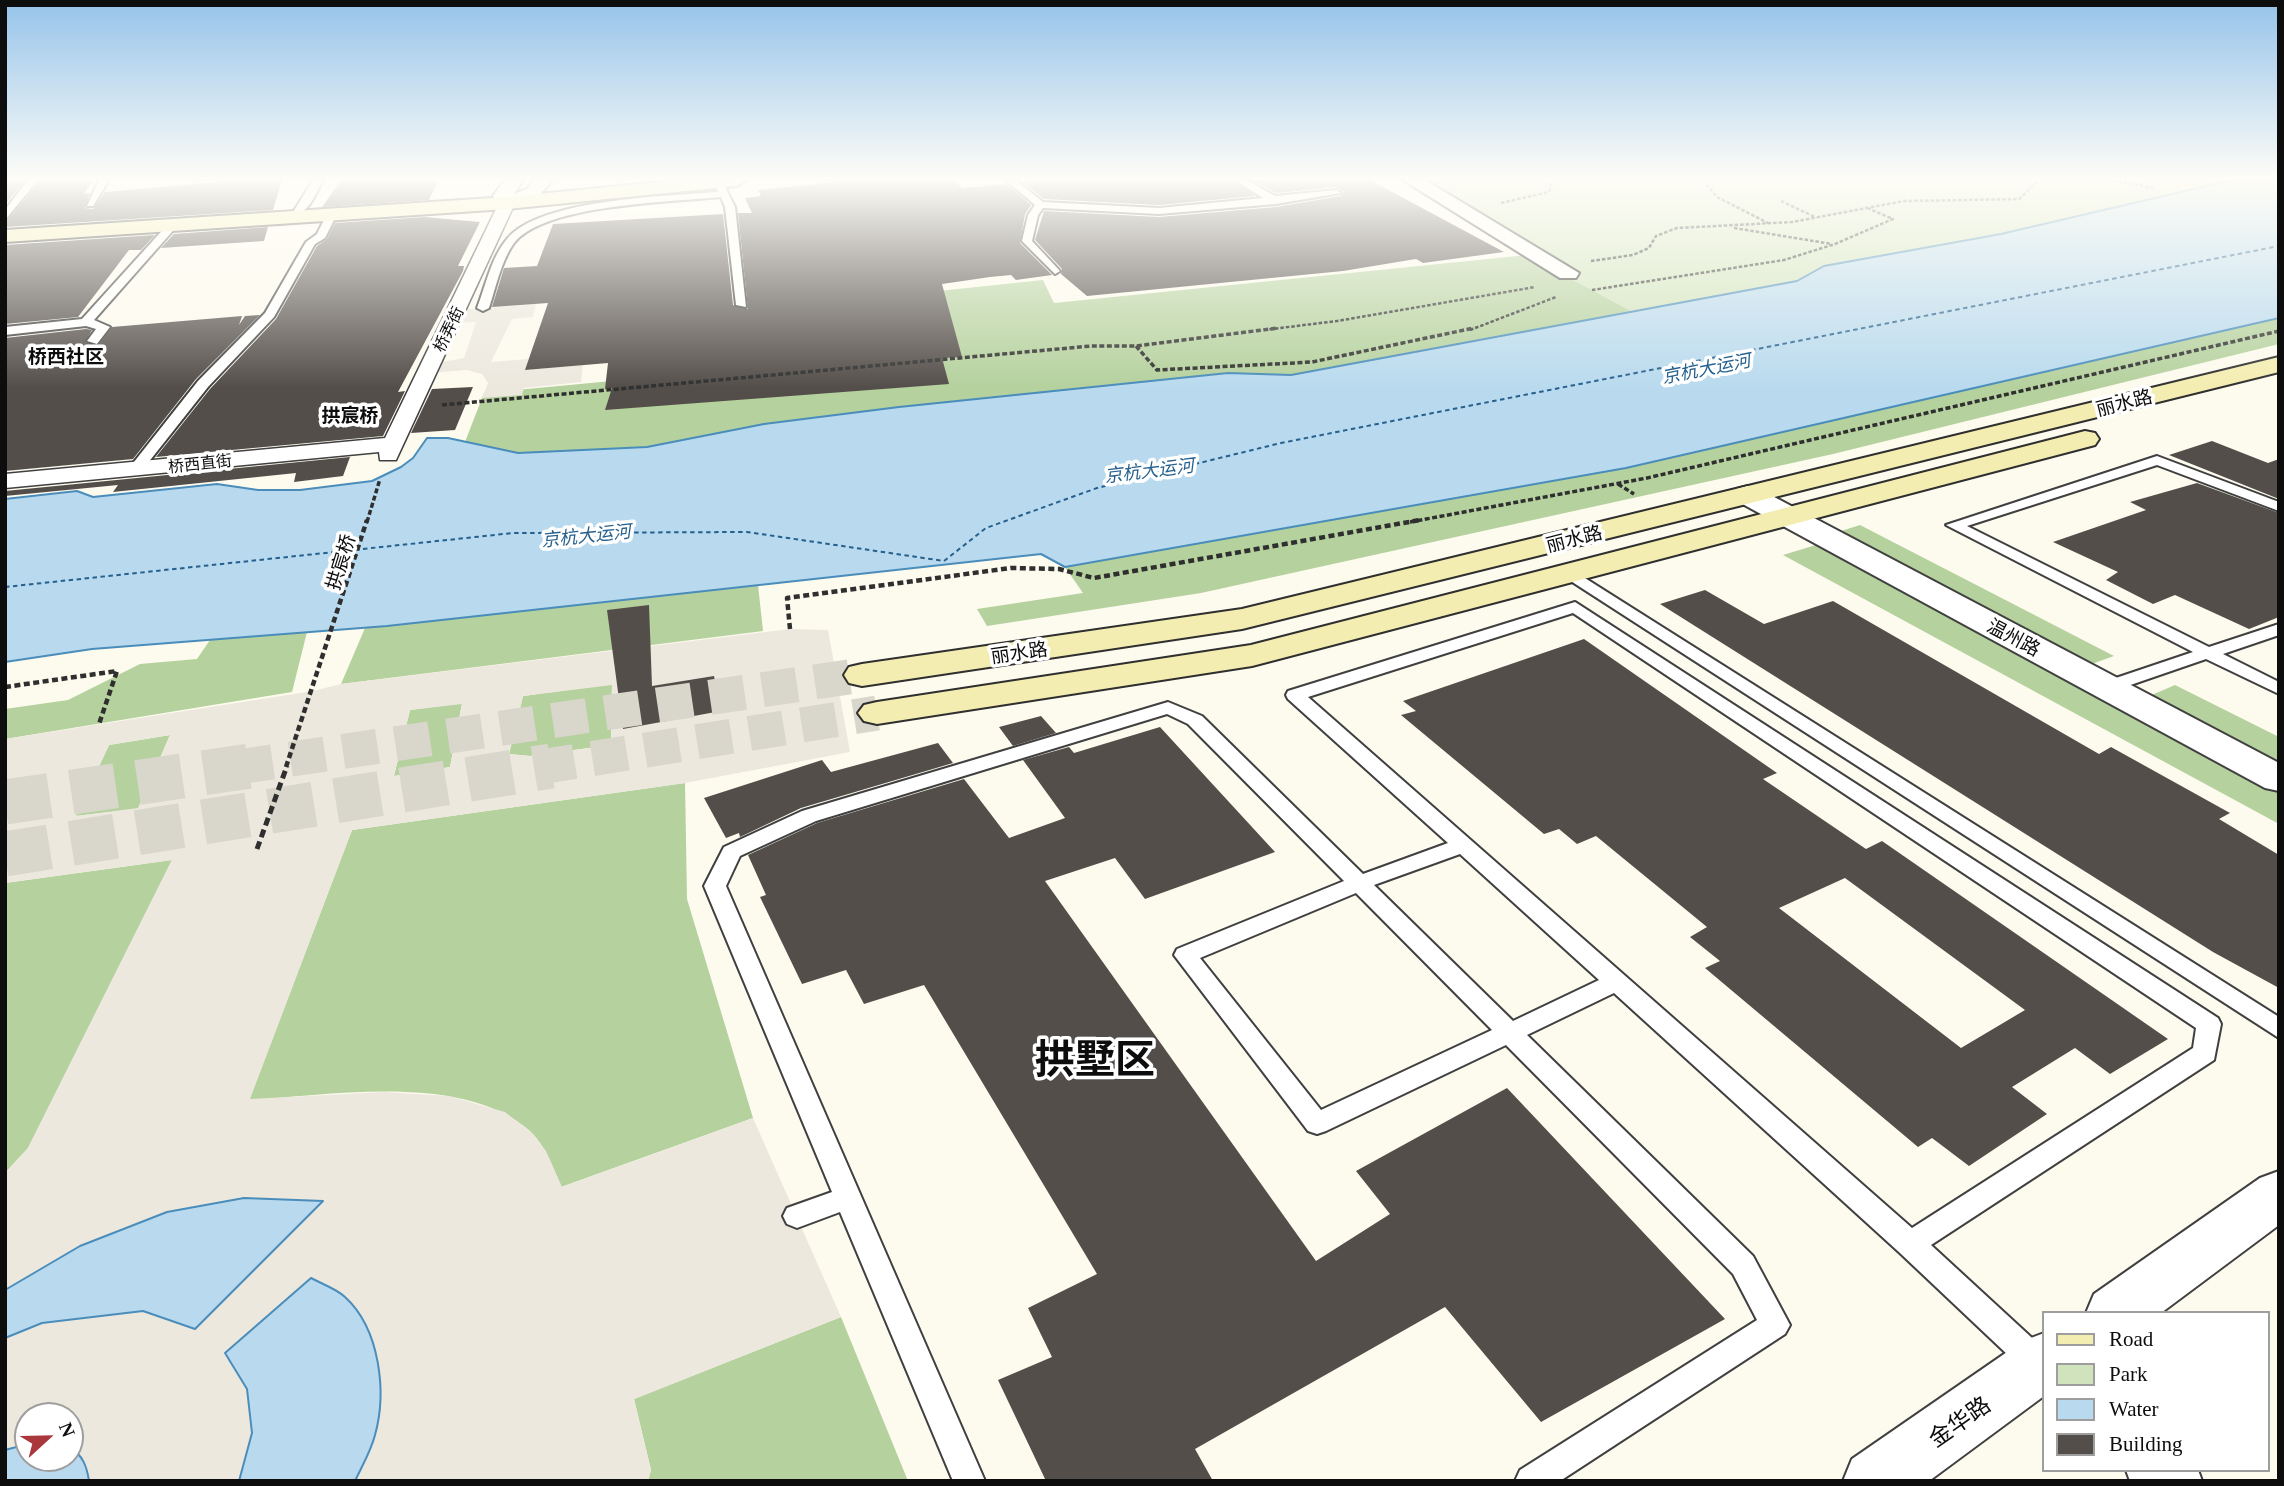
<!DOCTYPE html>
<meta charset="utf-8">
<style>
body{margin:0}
#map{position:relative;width:2284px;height:1486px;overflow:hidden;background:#fdfaee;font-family:Georgia,serif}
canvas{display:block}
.frame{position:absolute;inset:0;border:7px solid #0d0d0d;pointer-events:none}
.legend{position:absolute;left:2042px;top:1311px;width:228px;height:161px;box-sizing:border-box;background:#fff;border:2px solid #9e9e9e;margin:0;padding:9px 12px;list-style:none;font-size:21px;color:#0d0d0d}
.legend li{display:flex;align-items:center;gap:14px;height:35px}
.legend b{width:35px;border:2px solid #9e9e9e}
.north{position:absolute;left:14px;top:1402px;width:70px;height:70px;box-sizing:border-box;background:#fff;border:2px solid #9e9e9e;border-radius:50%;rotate:68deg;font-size:19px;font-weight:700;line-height:28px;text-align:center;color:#0d0d0d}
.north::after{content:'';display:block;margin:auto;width:24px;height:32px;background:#aa373c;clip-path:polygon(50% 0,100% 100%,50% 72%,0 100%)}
</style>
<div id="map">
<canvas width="2284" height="1486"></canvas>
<div class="frame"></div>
<ul class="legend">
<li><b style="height:9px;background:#f4edb2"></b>Road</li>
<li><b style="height:19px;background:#d0e3bc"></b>Park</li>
<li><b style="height:19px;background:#b9daee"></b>Water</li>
<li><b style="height:19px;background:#544e4a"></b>Building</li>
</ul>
<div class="north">N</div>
</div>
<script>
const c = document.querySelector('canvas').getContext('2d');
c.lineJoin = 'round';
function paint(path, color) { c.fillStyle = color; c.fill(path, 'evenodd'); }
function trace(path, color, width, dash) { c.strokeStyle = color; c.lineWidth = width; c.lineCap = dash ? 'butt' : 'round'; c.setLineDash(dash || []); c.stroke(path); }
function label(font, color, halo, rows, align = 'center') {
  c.font = font + ' Georgia,"Noto Sans SC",serif'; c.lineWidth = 7; c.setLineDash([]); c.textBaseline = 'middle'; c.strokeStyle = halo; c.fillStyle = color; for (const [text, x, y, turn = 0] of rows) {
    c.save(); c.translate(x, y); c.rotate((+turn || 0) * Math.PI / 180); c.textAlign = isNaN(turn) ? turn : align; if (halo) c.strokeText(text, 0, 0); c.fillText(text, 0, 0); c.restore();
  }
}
paint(new Path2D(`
 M1426 180H2232L2001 234 1824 266 1798 281 1631 311 1527 255 1549 253Z`), '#d0e3bc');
paint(new Path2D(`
 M1527 255 1631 311 1478 343 1291 375 1228 373 899 407 764 424 647 447 518 453 465 442 484 393 740 369 758 310 1043 280 1054 303Z
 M2279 318V344L1833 454 1201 593 987 626 977 609 1083 593 1065 567 1626 468Z
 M1860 525 2114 656 2089 665 1835 533Z
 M1816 545 2279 790V824L1783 555Z
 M758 585 763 631 341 684 365 628Z
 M307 632 292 692 5 739V709L68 700 140 664 197 659 210 640Z
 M612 684 611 745 530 756 509 754 523 696Z
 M2175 685 2279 737V768L2147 697Z
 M462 703 450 767 394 776 410 710Z
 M170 735 138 809 76 816 109 745Z
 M685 783 687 899 753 1118 561 1187C553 1168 546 1146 530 1131 463 1072 332 1095 249 1100L352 830Z
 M172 860 28 1148 5 1173V883Z
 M841 1317 908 1481H648L651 1470 634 1399Z`), '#b5d19e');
paint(new Path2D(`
 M536 304 533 317 512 319 491 362 529 359 526 370 583 365 581 382 524 388 522 395 482 398 488 383 482 374 467 370 427 373 431 364 464 358 476 322 451 323 457 310Z
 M790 629 828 630 850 752 685 783 352 830 250 1099 384 1092 449 1096 505 1112 532 1133 546 1151 562 1187 753 1118 841 1317 634 1399 651 1470 648 1481H355L375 1435 247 1389 252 1433 239 1481H89L87 1466 76 1451 70 1448V1416H28V1444L5 1450V1338L42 1323 143 1311 196 1329 80 1246 5 1290V1173L28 1148 172 860 5 883V739L313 691 341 684ZM612 685 611 745 530 756 509 754 523 696ZM462 704 450 767 394 776 410 710ZM170 735 138 808 76 816 109 745Z`), '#ece8de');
const water = new Path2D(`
 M2232 180H2279V318L1626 468 1065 567 1041 554 387 626 92 649 5 662V499L77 491 93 497 217 484 258 490H300L372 481 401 467 413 458 427 438H448L518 453 647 447 764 424 899 407 1228 373 1291 375 1797 281 1824 266 2001 234Z
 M244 1198 323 1201 195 1329 143 1311 42 1323 5 1338V1290L80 1246 167 1212Z
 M311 1278C322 1284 337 1289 345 1297 380 1329 387 1392 375 1435 371 1451 362 1466 355 1481H239L252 1433 247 1389 225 1353Z
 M28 1444V1458H70V1448C83 1455 87 1467 89 1481H5V1450Z`);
paint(water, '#b9daee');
trace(water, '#4a8dbb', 2);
trace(new Path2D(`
 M5 587 513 533 747 532 944 561 986 528 1097 488 1281 443 2279 246`), '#26608e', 2, [4.5, 3.5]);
paint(new Path2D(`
 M5 180H25L5 205Z
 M41 180H93L84 194 90 193 85 208 93 209 105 192 242 180H282L273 210 5 227V223Z
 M341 180H438L429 200 322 207Z
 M856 180H954L962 188 1007 184 1031 205 1025 214 1020 243 1052 275 1016 280 1011 275 990 277 942 284 962 357 942 358 949 384 605 410 612 388 605 389 608 363 525 370 548 303 492 307 504 268 537 266 553 224 723 214 733 305 748 309 738 213H752L745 198 761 196 758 190Z
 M1044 180H1233L1255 196 1159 205 1044 199 1023 182Z
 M1251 180H1370L1504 252 1423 263 1416 259 1343 271 1087 296 1061 274 1062 269 1035 240 1044 211 1159 217 1276 207 1341 196 1344 192 1336 187 1276 193Z
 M425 217 480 222 458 266H464L463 271 398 392 405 391 383 436 156 457 210 389 276 319 317 246 327 239 335 223Z
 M268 227 264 241 161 248 174 234Z
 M155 235 141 250H129L78 317 5 324V245Z
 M260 315 196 379 133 459 5 471V338L86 329 92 330 85 342 98 346 112 327 242 316 239 325 245 316Z
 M473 387 455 430 411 433 432 389Z
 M2212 441 2268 463 2279 459V499L2169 455Z
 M350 457 343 476 294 482 296 473 113 492 118 485 5 496V491Z
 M2197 483 2279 513V617L2249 629 2175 595 2153 604 2106 580 2118 572 2053 542 2146 510 2130 502Z
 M1705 590 1764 624 1833 601 2099 754 2111 747 2230 813 2219 819 2279 855V988L2213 952 1660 604Z
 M649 605 652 686 714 676 721 711 623 729 607 610Z
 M1584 639 1777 773 1763 779 1866 849 1882 841 2168 1039 2110 1074 2075 1048 2012 1087 2047 1114 1969 1166 1932 1138 1918 1147 1705 968 1720 961 1690 937 1707 927 1596 836 1577 844 1559 829 1544 834 1401 715 1416 711 1403 701ZM1845 878 2025 1010 1961 1048 1779 908Z
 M1041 716 1056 733 1013 746 999 727Z
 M1160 727 1275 852 1145 899 1115 858 1045 881 1316 1261 1390 1214 1356 1171 1507 1088 1725 1319 1541 1422 1445 1307 1195 1449 1213 1481H1046L998 1380 1052 1357 1028 1308 1097 1274 924 985 864 1004 846 970 802 984 760 897 766 895 748 855 817 823 964 779 1009 838 1065 818 1023 760 1069 747 1074 753Z
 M938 743 953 763 801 808 740 837 739 833 726 838 704 798 822 760 831 772Z`), '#544e4a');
trace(new Path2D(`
 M238 767 862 675
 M540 767 877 713`), '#d9d6cc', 35, [35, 18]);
trace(new Path2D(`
 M5 802 250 766
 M5 854 551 766`), '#d9d6cc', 45, [45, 22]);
const service = new Path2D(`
 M28 180H38L5 220V210Z
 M99 180H109L93 206H87Z
 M313 180H323C315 194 309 215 292 214Z
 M1006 180H1016L1043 202 1159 208 1263 198 1235 180H1246L1275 196 1336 190 1341 193 1276 204 1159 214 1043 208 1038 215 1032 241 1060 271 1055 274 1022 241 1028 215 1035 205Z
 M716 181H722L735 207 746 307 736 305 725 207 721 197C672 202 545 204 514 243 501 261 496 287 489 308L483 311 477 308C486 285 491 258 507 239 539 199 668 196 718 192Z
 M327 214 336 216 325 238 315 244 274 317 208 387 140 473H130V467L198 381 265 313 306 242 317 234Z
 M169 223 178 225 94 320 110 327 97 344 87 341 96 329 86 326 5 335V327L82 319Z
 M2157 456 2279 502V511L2157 465 1967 526 2209 647 2279 624V635L2223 654 2279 682V694L2206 659 2113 691H2101L2098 687 2101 683 2193 652 1946 525Z
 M1569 568 2279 1017V1038L1563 576 1561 573Z
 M1575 602 2218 1018 2221 1024 2214 1060 1931 1245 2044 1349V1373L2037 1376 2026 1372 1900 1253 1614 993 1527 1035 1753 1256 1790 1325 1785 1334 1560 1481H1515L1520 1470 1757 1320 1733 1274 1506 1045 1326 1131 1317 1134 1308 1131 1174 955 1177 949 1344 881 1188 724 1167 714 816 821 740 856 726 886 985 1481H953L840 1212 797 1228 787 1224 783 1216 787 1208 832 1192 704 886 724 847 802 811 1168 702 1202 716 1363 874 1448 843 1288 699 1286 695 1288 691ZM1573 613 2196 1028 2193 1048 1912 1228 1308 697ZM1460 854 1599 980 1513 1021 1374 885ZM1356 893 1492 1030 1321 1110 1200 958Z`);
const pedestrian = new Path2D(`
 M507 198 515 203 396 460H380L379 452 5 488V474L385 438 499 203Z`);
const minor = new Path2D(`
 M1403 180H1425L1579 273 1576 278H1560Z
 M1748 486 1759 489 2279 763V791L2265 788 1737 501 1733 495 1737 489Z
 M2279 1171V1225L2161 1313H2086L2094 1294 2260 1178Z
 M2044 1333V1396L1929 1481H1843L1852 1459 2023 1341Z
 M2126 1470H2198L2202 1481H2130Z`);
const tertiary = new Path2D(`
 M505 180H523L514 194 527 189 534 180H552C541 196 522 212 500 207L493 196Z`);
const secondary = new Path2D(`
 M682 180H746L737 186 507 209 5 242V230L507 197Z
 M2279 357V372L1242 629 862 686 849 683 844 675 849 667 862 664 1242 609Z
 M2085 431 2095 433 2099 439 2095 445 1252 666 877 724 864 721 858 713 864 705 877 702 1251 645Z`);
trace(service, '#404040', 4);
trace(pedestrian, '#404040', 3);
trace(minor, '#404040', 4);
trace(tertiary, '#404040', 4);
trace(secondary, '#2f2f2f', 4);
trace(new Path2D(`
 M1703 180 1717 197 1768 223
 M2113 180 2153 188
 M1781 201 1815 217
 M1501 203 1549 192 1552 180
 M1734 228 1832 244
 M1591 261 1633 255 1649 248 1656 236 1677 228 1792 222 1904 201 2019 199 2039 180
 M1592 290 1784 260 1835 244 1893 219 1865 207
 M1264 330 1337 321 1535 287
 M1470 330 1556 297`), '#2f2f2f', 2.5, [3.5, 2]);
trace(new Path2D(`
 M1136 346 1157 370 1312 362 1474 328
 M442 405 1091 346H1136L1278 328
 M1618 484 1634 494
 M367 522 380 479
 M1410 522 1647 478 2279 331`), '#2f2f2f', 3.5, [5, 2.5]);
trace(new Path2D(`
 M790 629 787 598 1011 568 1059 569 1094 578 1420 520
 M5 687 117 671 99 724
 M286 767 367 520`), '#2f2f2f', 4.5, [6, 3.5]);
trace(new Path2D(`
 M257 849 287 766`), '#2f2f2f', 5, [8, 4.5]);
paint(service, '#fff');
paint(pedestrian, '#fff');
paint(minor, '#fff');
paint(tertiary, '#fff');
paint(secondary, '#f4edb2');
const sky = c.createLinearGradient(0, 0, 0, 388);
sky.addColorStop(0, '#95c3ea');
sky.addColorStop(0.46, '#fefdf7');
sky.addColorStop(1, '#fefdf700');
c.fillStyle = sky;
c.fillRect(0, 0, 2284, 388);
label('16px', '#0d0d0d', '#fff', [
 ["桥弄街",448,329,-64],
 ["桥西直街",200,463,-6]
]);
label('italic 18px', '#26608e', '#fff', [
 ["京杭大运河",1706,368,-11],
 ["京杭大运河",1149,470,-7],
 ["京杭大运河",586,535,-6]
]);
label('bold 19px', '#0d0d0d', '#fff', [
 ["桥西社区",66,356],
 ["拱宸桥",350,415]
]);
label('19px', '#0d0d0d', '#fff', [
 ["丽水路",2124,402,-14],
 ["丽水路",1574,538,-14],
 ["拱宸桥",340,562,-73],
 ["温州路",2014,637,28],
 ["丽水路",1019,652,-8]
]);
label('23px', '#0d0d0d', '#fff', [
 ["金华路",1959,1421,-35]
]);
label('bold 40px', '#0d0d0d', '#fff', [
 ["拱墅区",1095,1058]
]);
</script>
